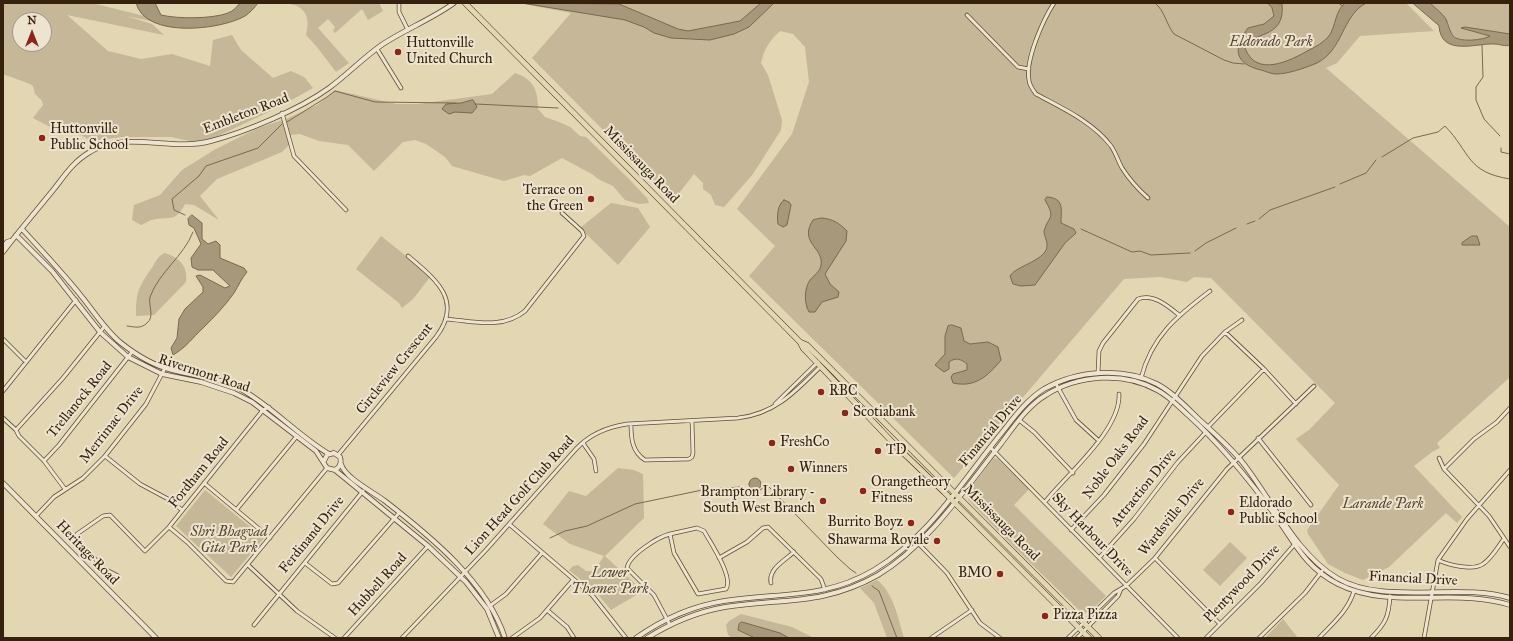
<!DOCTYPE html>
<style>
body{margin:0}
#map{position:relative;width:1513px;height:641px;overflow:hidden;background:#e2d6b3;font-family:"IM FELL Great Primer",serif}
canvas{display:block}
.frame{position:absolute;inset:0;border:4px solid #36210d;pointer-events:none}
.north{position:absolute;left:12px;top:12px;width:40px;height:40px;box-sizing:border-box;background:#ece4ce;border:1px solid #a39681;border-radius:50%;rotate:0deg;font-size:11px;font-weight:700;line-height:16px;text-align:center;color:#36210d}
.north::after{content:'';display:block;margin:auto;width:14px;height:18px;background:#8f2418;clip-path:polygon(50% 0,100% 100%,50% 72%,0 100%)}
</style>
<div id="map">
<canvas width="1513" height="641"></canvas>
<div class="frame"></div>
<div class="north">N</div>
</div>
<script>
const c = document.querySelector('canvas').getContext('2d');
c.lineJoin = 'round';
function paint(path, color) { c.fillStyle = color; c.fill(path, 'evenodd'); }
function trace(path, color, width, dash) { c.strokeStyle = color; c.lineWidth = width; c.lineCap = dash ? 'butt' : 'round'; c.setLineDash(dash || []); c.stroke(path); }
function label(font, color, halo, rows, align = 'center') {
  c.font = font + ' "IM FELL Great Primer",serif'; c.lineWidth = 4; c.setLineDash([]); c.textBaseline = 'middle'; c.strokeStyle = halo; c.fillStyle = color; for (const [text, x, y, turn = 0] of rows) {
    c.save(); c.translate(x, y); c.rotate((+turn || 0) * Math.PI / 180); c.textAlign = isNaN(turn) ? turn : align; if (halo) c.strokeText(text, 0, 0); c.fillText(text, 0, 0); c.restore();
  }
}
paint(new Path2D(`
 M3 3H92L144 16 151 21 126 16 152 24 164 35 67 15 108 51 141 59 172 54 210 66 213 40 232 35 241 50 273 78 291 71 304 77 313 88 279 107 214 138 194 142 171 137H121L92 141 75 132 54 129 33 118 43 105C42 99 40 99 36 95 34 93 34 89 33 86 31 83 9 77 3 74ZM20 20H44V44H20Z
 M284 3H379L383 11 368 20 362 9 335 33 333 31 335 27 328 19 318 28 349 63 336 72 317 47 306 35C309 24 309 12 297 6 293 4 288 4 284 3Z
 M519 3H1406L1434 31 1360 36 1337 63 1326 68 1510 227V377L1437 443 1440 448 1432 452 1414 466 1462 517 1457 523 1446 513 1389 567 1363 580 1345 573 1328 564 1308 534 1307 530 1339 485 1296 439 1309 430 1335 403 1211 278 1194 277 1187 282 1160 277 1124 279 954 478 749 276 775 246 737 209 792 134 809 82 805 47 793 34 780 31C770 40 764 49 761 63L768 75 782 120 781 130 753 174 724 207 715 205 711 195 703 189V183L694 174 673 201 532 58 571 13Z
 M1430 3H1510V34L1465 27 1462 28 1490 36C1484 40 1459 43 1454 36 1450 33 1450 26 1447 22 1442 15 1435 9 1430 3Z
 M515 73C534 79 538 91 538 109L545 117 559 122 570 127 580 136 586 137 628 178 647 198 649 203 639 204 625 200 613 186 598 179 592 174 562 158 530 176 524 175 504 181 452 166 445 157 426 144 415 140 403 142 374 171 348 145 319 141 300 134 291 135 289 145 282 152 217 179 200 196 219 220 194 205 185 204C176 221 172 217 156 219 151 219 146 223 141 225L132 220 134 205 160 195 182 170 214 150 256 129 288 118 317 105 335 90 396 104H418L492 94Z
 M611 203 638 208 650 227 618 265 580 228Z
 M381 236 431 276 413 299 402 308 399 303 356 269Z
 M165 253C179 258 188 265 186 282L154 315 136 316C136 293 138 288 151 269 156 262 157 256 165 253Z
 M994 458 998 459 1029 489 1014 505 1106 596 1089 613H1085L1082 609 1080 611 1016 549 968 500 967 492Z
 M618 468 634 470 643 474 644 518 605 556 643 591 611 610 596 592 569 570 573 566 578 565 586 571H594L604 556 570 544 543 524 569 491 586 496Z
 M205 490 264 538 231 577 176 526Z
 M1230 542 1247 558 1220 586 1203 570Z
 M877 580C894 593 898 619 904 638H887L874 603 860 588Z
 M741 614 792 627 814 638H732L728 635 726 625 729 621Z
 M1283 619 1298 638H1265Z`), '#c5b797');
const water = new Path2D(`
 M136 3H155L161 15C178 19 212 19 228 13 233 11 237 7 240 3H258C255 7 250 13 245 16 221 30 145 39 136 3Z
 M522 3 619 4 678 29 688 31 740 21 761 3H774L749 27 734 34 710 40 671 38 654 33 644 27 625 20Z
 M1268 3 1282 4C1286 41 1248 31 1245 48 1256 78 1290 61 1309 50 1316 47 1324 42 1329 36 1336 26 1335 11 1345 3H1366C1342 16 1343 50 1317 63 1305 68 1288 74 1276 74 1271 74 1265 71 1261 70 1235 64 1232 49 1248 28L1264 24 1274 16 1272 8Z
 M1413 3H1430C1435 8 1442 13 1446 19 1448 24 1450 32 1453 36 1459 43 1484 40 1490 36L1461 28 1465 27 1510 34V45C1505 47 1500 44 1494 44 1476 43 1441 57 1439 26Z
 M473 100 477 107 472 113 455 112 449 114 442 109 446 104 461 103Z
 M1047 197C1065 198 1061 210 1061 223L1074 229 1076 233 1065 243 1035 285 1021 286 1013 284 1010 276C1017 265 1049 260 1047 244 1047 240 1044 236 1044 231 1049 215 1056 219 1045 200Z
 M784 200 789 202 791 205 787 225 783 227 778 224C777 217 777 205 784 200Z
 M192 215 202 223V239L208 244 216 241 220 245V258L244 268 247 272C241 279 239 285 234 293 225 306 214 317 203 328 191 339 188 346 173 355L171 348 177 338 179 319 185 309 203 292V287L196 276 200 275 225 288 230 286 213 270H198L192 267 191 258 201 244 194 228 189 225 188 219Z
 M822 218C833 219 839 223 847 231L846 241 825 274 830 284 839 292 838 297 822 302 815 312H809C804 303 804 289 810 280 814 275 820 272 821 265 824 247 798 243 813 220Z
 M1472 236H1477L1480 245H1462V243Z
 M952 325 961 328 964 341 970 344 988 342 998 347 1001 360C988 376 975 388 953 383L951 377 953 374 967 370V364C961 359 956 357 949 362V369L944 372 935 365 945 354V336L948 326Z
 M749 484a6 6 0 1 1 12 0a6 6 0 1 1-12 0Z
 M742 622 780 633 789 638H755L738 630 739 624Z`);
paint(water, '#a8987b');
trace(water, '#7a684f', 1);
trace(new Path2D(`
 M1155 3C1165 11 1166 24 1174 34L1224 60 1233 63 1244 64
 M1338 3 1343 6
 M1482 45 1483 77 1476 87V100L1484 119 1500 136
 M475 104 558 108
 M287 122 327 97 335 91 375 102 456 103
 M1501 148V152L1510 154
 M1382 157 1413 138 1438 132 1445 126C1471 153 1466 172 1510 179
 M1340 184 1366 173 1376 160
 M185 215 174 210 172 199 199 176 206 166 258 148 282 124
 M1259 219 1270 210 1335 187
 M1247 224 1255 221
 M1081 229 1132 252 1140 251 1151 255 1190 253
 M1195 251 1206 243 1236 228
 M127 326C135 327 141 329 147 323 155 317 148 305 150 297 159 272 184 256 193 232
 M550 538 565 531 587 526 635 504 707 489 741 487 756 493 767 485 837 557 850 569 856 573
 M872 586 879 591 897 638
 M3 636 5 638`), '#7a684f', 1);
const minor = new Path2D(`
 M399 3V12L408 30
 M1054 3C1043 20 1025 60 1029 80 1029 85 1033 90 1036 94 1062 108 1093 122 1111 146 1116 153 1118 161 1122 168 1129 179 1139 190 1148 198
 M967 15 1018 67 1029 69
 M377 49 401 88
 M282 113 294 156 346 210
 M446 319C473 321 502 330 525 311L584 236 582 231 562 213
 M1225 332 1264 369 1296 404
 M3 339 26 362
 M1098 373 1099 351 1103 343 1138 299C1153 293 1168 306 1179 315
 M1141 378C1152 336 1177 316 1210 291
 M1056 384 1076 420 1098 440
 M3 391 76 300
 M775 404 818 362
 M3 418 16 430 63 378 104 327
 M1019 420 1034 432 1073 473
 M631 424C631 438 632 452 645 460L689 459 692 457 693 453 692 421
 M1208 427 1264 369
 M16 430 19 436 44 461 65 489
 M1258 438 1311 505
 M583 443 594 459 596 471
 M990 447 1178 638
 M338 455 436 337C464 300 435 279 408 256
 M105 456 140 484 168 499 182 510
 M1439 458 1444 469 1489 516 1510 547
 M44 461 59 445 132 352
 M1444 469 1474 439 1497 422 1510 408
 M204 483 270 538
 M1045 502C1066 475 1121 430 1119 394
 M237 509 297 436
 M36 516 54 497 83 478 105 456 146 404 165 368
 M509 524 592 595 626 638
 M169 527 187 542 226 581 233 582 327 468
 M697 528 704 531C710 542 734 577 726 589L698 594 674 553 670 534Z
 M1071 530 1104 495 1144 444 1202 356 1225 332 1242 320
 M670 534C658 537 629 555 627 568L654 595 670 625
 M915 540 947 573 980 623 1000 638
 M719 558 747 542 763 528 768 527 821 579 825 590
 M1099 558 1134 519 1178 462 1206 432
 M1155 558 1220 624
 M1438 560C1448 565 1473 571 1483 564 1491 559 1498 547 1503 540
 M305 563 332 584 338 583 399 513
 M248 565 297 611 335 638
 M118 576 105 569 77 541V534L103 516 110 515 145 551 169 527 263 410 269 407
 M771 583C768 569 784 561 794 552
 M491 605 506 594 542 553
 M547 610 567 627 574 638
 M254 625 363 491
 M344 638 428 546
 M402 638 486 550 576 449C589 435 607 427 627 424L738 418C775 414 796 391 821 366
 M512 638 540 618 573 580
 M931 638 972 610
 M1068 638 1114 593 1126 586 1155 558 1227 469 1314 386
 M1077 638 1118 596 1121 589
 M1206 638 1261 583 1294 545
 M1259 638 1305 593 1322 571
 M1319 638C1333 623 1348 611 1354 591
 M1371 638C1385 624 1389 617 1390 596
 M1424 638 1438 560 1467 519 1510 470`);
const tertiary = new Path2D(`
 M22 229C42 251 63 273 82 297 95 313 105 330 121 343 135 354 155 366 172 370 194 376 218 377 239 388 272 406 297 435 329 454
 M16 235 52 271 100 332 128 357 162 374 201 382 234 393 252 402 316 451 327 468 335 470C340 467 342 463 340 457L334 453 327 455 324 461
 M3 247 7 242 10 241
 M3 252C19 231 37 210 54 189 65 175 74 161 90 152 127 130 171 152 211 141 246 132 300 109 329 88 348 74 364 57 383 44 406 29 432 19 454 3
 M341 464C345 478 373 492 385 501 430 536 487 582 505 638
 M335 470 428 546 466 582 487 609 499 638
 M3 483 156 638
 M636 638C663 619 692 606 724 601 779 592 823 600 874 570 928 538 961 483 1000 435 1013 419 1026 400 1044 389 1077 370 1123 367 1157 384 1174 393 1188 409 1202 422 1216 435 1231 448 1243 463 1272 500 1296 554 1337 578 1385 606 1458 582 1510 598
 M647 638C671 623 696 612 725 607 782 598 823 606 878 575 927 546 964 490 1000 445 1013 428 1027 406 1046 395 1078 375 1123 371 1157 390 1169 396 1179 407 1189 416 1221 445 1247 477 1272 511 1294 541 1304 567 1338 584 1391 611 1455 587 1510 605`);
const primary = new Path2D(`
 M465 3 800 342 803 348 897 447 944 492 1089 638
 M800 342 807 345 1099 638`);
trace(minor, '#614e36', 4.5);
trace(tertiary, '#614e36', 5.5);
trace(primary, '#36210d', 6);
trace(minor, '#ece4ce', 3);
trace(tertiary, '#ece4ce', 4);
trace(primary, '#e2d6b3', 5);
for (const [x, y, r, color] of [
 [398,52,4,"#8f2418"],
 [42,138,4,"#8f2418"],
 [591,199,4,"#8f2418"],
 [821,392,4,"#8f2418"],
 [845,413,4,"#8f2418"],
 [772,443,4,"#8f2418"],
 [878,451,4,"#8f2418"],
 [791,469,4,"#8f2418"],
 [863,491,4,"#8f2418"],
 [823,501,4,"#8f2418"],
 [1231,512,4,"#8f2418"],
 [911,523,4,"#8f2418"],
 [937,541,4,"#8f2418"],
 [1000,574,4,"#8f2418"],
 [1045,616,4,"#8f2418"]
]) { const dot = new Path2D(); dot.arc(x, y, r, 0, 2 * Math.PI); c.fillStyle = color; c.fill(dot); trace(dot, '#ece4ce', 1.5); }
label('italic 14px', '#5a4630', '#ece4ce', [
 ["Eldorado Park",1271,43],
 ["Larande Park",1383,505],
 ["Shri Bhagvad",229,533],
 ["Gita Park",229,549],
 ["Lower",610,574],
 ["Thames Park",610,590]
]);
label('14px', '#36210d', '#ece4ce', [
 ["Huttonville",406,44],
 ["United Church",406,60],
 ["Huttonville",50,130],
 ["Public School",50,146],
 ["Terrace on",583,191,"right"],
 ["the Green",583,207,"right"],
 ["RBC",829,392],
 ["Scotiabank",853,413],
 ["FreshCo",780,443],
 ["TD",886,451],
 ["Winners",799,469],
 ["Orangetheory",871,483],
 ["Fitness",871,499],
 ["Brampton Library -",815,493,"right"],
 ["South West Branch",815,509,"right"],
 ["Eldorado",1239,504],
 ["Public School",1239,520],
 ["Burrito Boyz",903,523,"right"],
 ["Shawarma Royale",929,541,"right"],
 ["BMO",992,574,"right"],
 ["Pizza Pizza",1053,616]
], 'left');
label('14px', '#36210d', '#ece4ce', [
 ["Embleton Road",246,114,-21],
 ["Mississauga Road",641,165,46],
 ["Circleview Crescent",395,369,-51],
 ["Rivermont Road",204,374,18],
 ["Trellanock Road",80,400,-51],
 ["Merrimac Drive",112,425,-52],
 ["Financial Drive",991,431,-50],
 ["Noble Oaks Road",1116,458,-53],
 ["Fordham Road",199,473,-51],
 ["Attraction Drive",1144,488,-51],
 ["Lion Head Golf Club Road",520,496,-48],
 ["Wardsville Drive",1172,517,-51],
 ["Mississauga Road",1001,523,45],
 ["Ferdinand Drive",312,535,-51],
 ["Sky Harbour Drive",1092,535,46],
 ["Heritage Road",87,553,46],
 ["Financial Drive",1413,579,3],
 ["Plentywood Drive",1242,584,-46],
 ["Hubbell Road",378,585,-48]
]);
</script>
